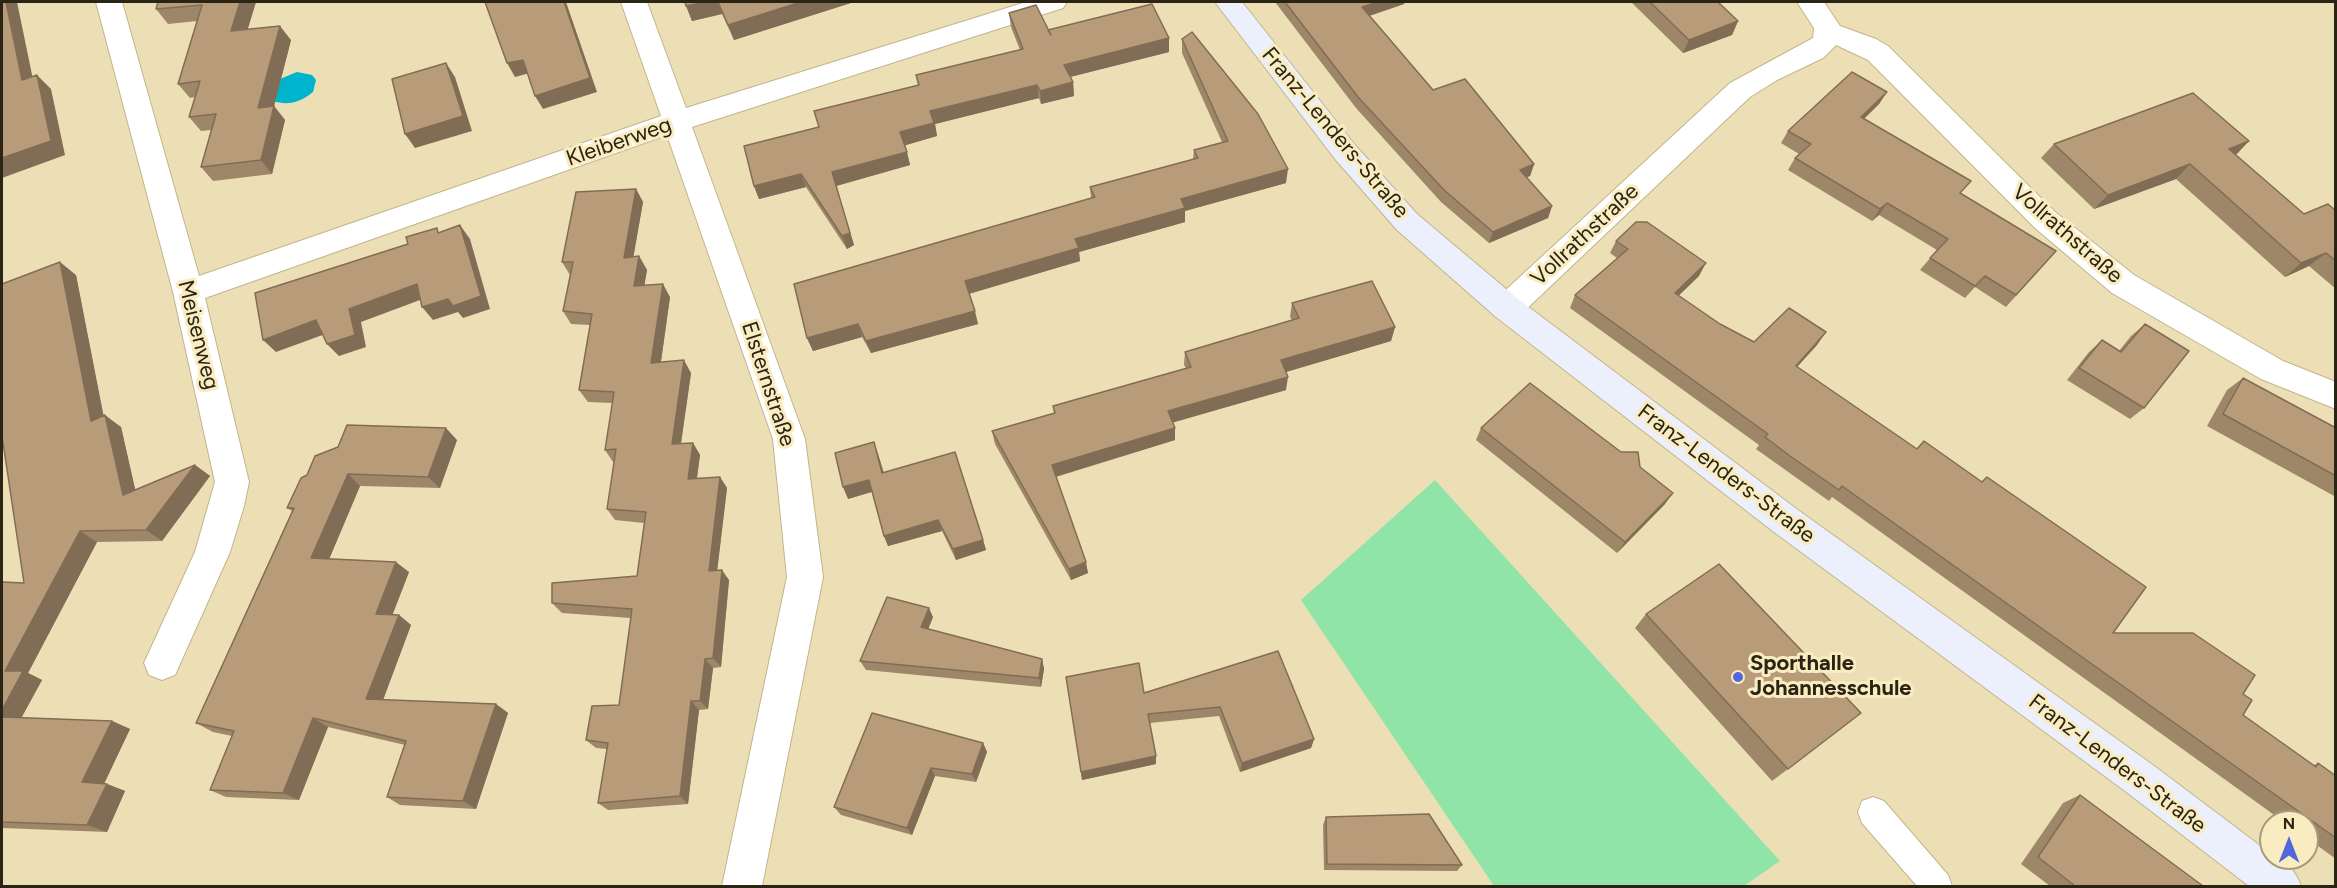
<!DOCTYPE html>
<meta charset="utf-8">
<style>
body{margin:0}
#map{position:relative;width:2337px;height:888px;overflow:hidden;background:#eddfb5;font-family:Figtree,sans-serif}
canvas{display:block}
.frame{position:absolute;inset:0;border:3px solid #292414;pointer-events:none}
.north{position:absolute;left:2259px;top:810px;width:60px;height:60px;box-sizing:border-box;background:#faecc1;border:2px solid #a69c7c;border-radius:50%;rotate:0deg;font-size:16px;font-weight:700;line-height:24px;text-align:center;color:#292414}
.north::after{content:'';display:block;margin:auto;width:21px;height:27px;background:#5367dd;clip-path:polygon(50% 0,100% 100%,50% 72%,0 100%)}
</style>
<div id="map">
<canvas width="2337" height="888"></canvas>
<div class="frame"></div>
<div class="north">N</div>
</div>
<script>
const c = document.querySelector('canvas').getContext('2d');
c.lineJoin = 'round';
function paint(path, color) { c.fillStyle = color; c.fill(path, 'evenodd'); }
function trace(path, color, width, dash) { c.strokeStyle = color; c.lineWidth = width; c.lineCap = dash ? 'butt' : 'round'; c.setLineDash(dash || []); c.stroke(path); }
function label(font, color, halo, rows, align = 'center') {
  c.font = font + ' Figtree,sans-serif'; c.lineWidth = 6; c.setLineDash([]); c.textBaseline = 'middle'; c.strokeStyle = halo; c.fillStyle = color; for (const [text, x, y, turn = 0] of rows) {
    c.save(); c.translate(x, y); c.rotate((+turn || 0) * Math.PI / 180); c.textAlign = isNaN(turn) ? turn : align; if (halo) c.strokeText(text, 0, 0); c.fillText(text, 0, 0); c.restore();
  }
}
paint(new Path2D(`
 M1435 480 1780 861 1744 886H1494L1301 600Z`), '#90e4a8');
paint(new Path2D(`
 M297 72 312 75 316 80 313 92C301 102 288 106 273 101L280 79Z`), '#00b4cd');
const lane = new Path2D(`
 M1873 797 1884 801 1948 875 1952 886H1917L1862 823 1858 812 1862 801Z`);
const street = new Path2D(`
 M96 2H122L199 276 661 116 621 2H647L686 108 1026 2H1067L1063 8 692 127 805 439 823 577 762 886H722L787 577 773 439 667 135 205 298 249 482 244 506 230 552 175 675 162 680 149 675 144 663 195 552 215 482 173 292Z
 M1797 2H1824L1840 26 1876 39 1888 46 2055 212 2134 275 2283 361 2336 382V409L2261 379 2112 293 2035 228 1868 60 1836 45 1823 58 1777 80 1750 97 1518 317 1507 320 1496 317 1492 308 1496 299 1730 83 1813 38 1814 28Z`);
const secondary = new Path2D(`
 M1215 2H1242L1355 145 1417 214 1518 299 1798 510 2157 768 2271 854V858C2286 858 2297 874 2301 886H2249L2129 794 1774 532 1496 317 1397 230 1335 159Z`);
trace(lane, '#c2b58b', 2);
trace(street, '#c2b58b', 2);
trace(secondary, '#c2b58b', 2);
paint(lane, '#fff');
paint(street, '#fff');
paint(secondary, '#eceffc');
paint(new Path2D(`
 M158 2H256L247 29 291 40 274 106 285 120 272 174 213 181 201 167 211 130 201 131 189 117 195 97 190 98 178 84 197 21 168 24 156 9Z
 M685 2H854L734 40 722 14 692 21Z
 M1275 2H1405L1404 4 1369 16 1433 90 1534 164 1530 176 1526 177 1552 206 1548 218 1489 243 1441 202 1356 108Z
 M1631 2H1718L1738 21 1732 35 1683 53Z
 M1009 13 1048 30 1169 38V52L1070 77 1073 82 1074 96 1041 104 1039 98 935 124 937 136 905 145 910 165 836 186 854 245 847 249 806 187 759 199 754 186 819 127 918 85 916 75 1020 50 1011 27Z
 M1182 39 1286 183 1185 211V222L1079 252 1080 261 969 294 978 324 871 353 862 337 813 351 807 338 1091 198 1090 187 1193 159 1194 150 1222 142 1182 53Z
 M1887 92 1879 104 1864 119 1961 194 2056 251 2006 307 1975 287 1965 298 1920 270 1937 250 1879 215 1872 221 1788 170 1795 158 1799 154 1781 143 1788 131Z
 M2249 141 2235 155 2304 214 2336 211V289L2309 266 2285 277 2176 179 2094 209 2041 158 2054 144Z
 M636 189 643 202 633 257 639 256 647 270 644 286 670 297 661 362 691 373 681 444 693 443 700 455 697 479 720 477 727 488 717 570 729 580 721 667 713 668 708 709 699 710 688 804 608 810 598 803 607 749 596 748 586 740 619 705 631 618 562 613 552 603 637 576 644 523 615 520 607 509 614 461 613 462 605 450 613 403 588 402 579 390 590 325 571 324 563 311 570 275 562 262Z
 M1616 241 1699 276 1678 296 1720 324 1754 342 1817 345 1797 367 1917 449 1924 441 1981 482 1987 477 2113 633 2243 694V715L2314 765 2318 763 2336 776V859L2307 838V822H2284L1832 497 1829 501 1756 449 1759 445 1570 308 1575 295 1617 258 1610 253Z
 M76 275 103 416 121 427 135 490 195 465 210 476 162 541 97 542 28 673 42 680 21 718 112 721 130 729 104 784H107L125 791 107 832 2 828V582L24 583Z
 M1292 303 1395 327 1391 341 1286 372V390L1173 422 1175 440 1056 477 1088 573 1071 580 995 444 992 431 1054 413 1053 406 1186 368 1184 365 1185 352 1292 320 1290 317Z
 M2145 324 2144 408 2130 419 2067 380 2089 352 2102 340 2119 351 2131 336Z
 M2243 378 2336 428V497L2207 426 2227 390Z
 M1481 428 1640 467 1665 504 1617 553 1476 440Z
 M457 440 440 488 360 486 329 559 409 572 392 615H399L411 625 383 700 496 704 508 713 476 809 400 805 387 797 405 745 328 727 299 800 226 797 210 790 232 736 213 732 196 723 292 511 287 508 301 478Z
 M874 442 878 454 884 473 983 540 986 550 956 560 942 531 888 546 884 536 872 492 848 499Z
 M1646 614 1788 769 1772 781 1635 628Z
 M933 617 928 629 1042 659 1044 669 1041 687 866 670 860 661Z
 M1278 651 1314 739 1311 748 1240 772 1219 716 1150 723 1156 764 1082 780 1081 772 1144 693Z
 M983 743 987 752 976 782 935 776 912 835 841 815 834 807Z
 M2080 795 2203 886H2050L2021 864 2063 803Z
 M1326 817 1462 865 1457 871 1324 870 1323 825Z`), '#9e8669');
paint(new Path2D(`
 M6 2H17L36 94 22 80Z
 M240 2H256L243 45 231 31Z
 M564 2H566L597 92 543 109 535 96Z
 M706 2H718L722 14 692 21 686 6Z
 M801 2H854L734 40 728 25Z
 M1378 2H1405L1404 4 1360 19 1362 7Z
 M1738 21 1732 35 1683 53 1689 40Z
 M280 26 291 40 274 106 285 120 272 174 261 160 258 108Z
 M1169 38V52L1066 78 1064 65Z
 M523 60 530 73 515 77 507 63Z
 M446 63 455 77 472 131 415 148 405 134Z
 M37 75 51 89 65 155 2 178V158Z
 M1073 82 1074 96 1041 104 1040 91Z
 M1037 85 1039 98 935 124 937 136 903 146 900 132 930 111Z
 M1887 92 1879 104 1853 129 1861 117Z
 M2249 141 2235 156 2229 149Z
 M907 152 910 165 836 186 854 245 847 249 842 236 832 172Z
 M1534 164 1530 176 1516 182 1520 170Z
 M2190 164 2176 179 2094 209 2108 195Z
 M1288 169 1286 183 1185 211V222L1079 252 1080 261 968 294 965 281 1181 199Z
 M801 174 806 187 759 199 754 186Z
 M636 189 643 202 631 271 624 258Z
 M1887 203 1879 215 1872 221 1880 209Z
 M1552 206 1548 218 1489 243 1493 232Z
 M460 225 470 239 490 309 463 318 458 312 433 320 422 307Z
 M2326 253 2309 266 2285 277 2301 263Z
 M639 256 647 270 642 299 634 286Z
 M60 262 76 275 107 433 91 421Z
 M1706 263 1699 276 1668 306 1675 293Z
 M417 284 428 297 361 322 366 347 339 356 327 344 349 309Z
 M663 284 670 297 659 375 651 363Z
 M975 311 978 324 871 353 866 341Z
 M316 320 328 333 276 352 263 340Z
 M858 324 862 337 813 351 807 338Z
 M1395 327 1391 341 1279 374 1281 360Z
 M1826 332 1817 345 1787 378 1796 366Z
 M684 360 691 373 679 456 672 444Z
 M1288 377 1286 390 1168 424V411Z
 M105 415 121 427 139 506 123 495Z
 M446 428 457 440 440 488 428 477Z
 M1175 428V440L1054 477 1052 465Z
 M874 442 878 454 887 485 882 473Z
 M693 443 700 455 695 490 688 479Z
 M195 465 210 476 162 541 146 530Z
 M348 474 360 486 325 569 311 558Z
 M720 477 727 488 716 581 709 571Z
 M869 480 874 491 848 499 843 487Z
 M1673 493 1665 504 1617 553 1625 542Z
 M938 520 942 531 888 546 884 536Z
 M80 531 97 542 28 673 42 680 17 726 2 719 5 671Z
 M983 540 986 550 956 560 953 549Z
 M396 562 409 572 389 624 376 614Z
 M1086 562 1088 573 1071 580 1069 569Z
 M722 570 729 580 721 667 713 658Z
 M929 608 933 617 925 637 921 627Z
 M399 615 411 625 380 708 366 699Z
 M705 659 713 668 708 709 700 701Z
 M1042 659 1044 669 1041 687 1039 678Z
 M691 701 699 710 688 804 680 796Z
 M496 704 508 713 476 809 463 801Z
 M313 718 328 727 299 800 283 793Z
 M112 721 130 729 101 790 82 782Z
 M1314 739 1311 748 1240 772 1242 763Z
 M983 743 987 752 976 782 972 774Z
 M1156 756V764L1082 780 1081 772Z
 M931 768 935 776 912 835 907 828Z
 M107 784 125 791 107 832 87 825Z`), '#816d55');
const building = new Path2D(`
 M2 2H6L22 80 37 75 51 141 2 158Z
 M158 2H240L231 31 280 26 258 108 274 106 261 160 201 167 216 114 189 117 200 81 178 84 202 5 156 9Z
 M485 2H564L590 78 535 96 523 60 507 63Z
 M685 2H706L686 6Z
 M718 2H801L728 25Z
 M1285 2H1378L1362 7 1433 90 1465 79 1534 164 1520 170 1552 206 1493 232 1444 190 1358 97Z
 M1650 2H1718L1738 21 1689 40Z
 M1152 4 1169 38 1064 65 1073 82 1040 91 1037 85 930 111 934 123 900 132 907 152 832 172 850 233 842 236 801 174 754 186 744 146 819 127 814 111 919 85 916 75 1023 49 1009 13 1036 5 1051 35 1048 30Z
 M1192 32 1258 114 1288 169 1181 199 1185 208 1075 239 1079 248 965 281 975 311 866 341 858 324 807 338 794 284 1095 197 1090 187 1198 158 1194 150 1228 141 1182 39Z
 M446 63 463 116 405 134 392 79Z
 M1852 72 1887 92 1861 117 1971 181 1960 193 2056 251 2016 295 1985 276 1975 286 1930 258 1948 239 1887 203 1880 209 1795 158 1811 144 1788 131Z
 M2193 93 2249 141 2229 149 2304 214 2328 204 2336 211V261L2326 253 2301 263 2190 164 2108 195 2054 144Z
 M636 189 624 258 639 256 634 286 663 284 651 363 684 360 672 444 693 443 688 479 720 477 709 571 722 570 713 658 705 659 700 701H691L680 796 598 803 608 743 586 740 592 706 619 705 632 609 552 603V583L637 576 646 512 607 509 616 449 605 450 614 392 579 390 592 314 563 311 573 262H562L576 192Z
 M1636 222H1647L1706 263 1675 293 1720 324 1754 342 1789 308 1826 332 1796 366 1917 449 1924 441 1982 482 1987 477 2146 587 2113 633H2193L2255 675 2243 694 2252 700 2243 715 2316 767 2318 763 2336 776V838L1842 486 1839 490 1790 456 1765 437 1768 434 1575 295 1628 249 1616 241Z
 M460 225 481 296 453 306 448 299 422 307 417 284 349 309 355 335 327 344 316 320 263 340 255 293 408 244 406 237 437 228 438 233Z
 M60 262 91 421 105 415 123 495 195 465 146 530 80 531 5 671H23L2 710V582L24 583 2 436V284Z
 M1372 281 1395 327 1281 360 1288 377 1168 411 1175 428 1052 465 1086 562 1069 569 992 431 1055 413 1053 406 1191 367 1185 352 1299 318 1292 303Z
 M2145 324 2189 351 2144 408 2079 368 2102 340 2121 352Z
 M2243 378 2336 428V476L2223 414Z
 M1530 383 1621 452H1638L1640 467 1673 493 1625 542 1481 428Z
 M347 425 446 428 428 477 348 474 311 558 396 562 376 614 399 615 366 699 496 704 463 801 387 797 406 741 313 718 283 793 210 790 234 731 196 723 294 508H287L301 478 307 475 315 456 338 447Z
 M874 442 882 473 955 452 983 540 953 549 938 520 884 536 869 480 843 487 835 453Z
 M1719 564 1861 713 1788 769 1646 614Z
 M887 597 929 608 921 627 1042 659 1039 678 860 661Z
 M1278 651 1314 739 1242 763 1220 707 1148 714 1156 756 1081 772 1066 677 1139 663 1144 693Z
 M872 713 983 743 972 774 931 768 907 828 834 807Z
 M2 717 112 721 82 782 107 784 87 825 2 822Z
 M2080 795 2203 886H2075L2038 857Z
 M1429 814 1462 865 1327 864 1326 817Z`);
paint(building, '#b89c7a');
trace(building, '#816d55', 1.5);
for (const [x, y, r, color] of [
 [1738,677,6,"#5367dd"]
]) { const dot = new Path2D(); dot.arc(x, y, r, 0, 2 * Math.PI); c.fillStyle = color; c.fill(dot); trace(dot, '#faecc1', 2); }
label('22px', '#292414', '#faecc1', [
 ["Franz-Lenders-Straße",1335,133,50],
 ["Kleiberweg",619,142,-19],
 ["Vollrathstraße",2067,234,41],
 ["Vollrathstraße",1585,235,-43],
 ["Meisenweg",198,335,76],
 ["Elsternstraße",768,384,72],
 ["Franz-Lenders-Straße",1726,474,37],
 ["Franz-Lenders-Straße",2117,764,37]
]);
label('bold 22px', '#292414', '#faecc1', [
 ["Sporthalle",1750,664],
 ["Johannesschule",1750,689]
], 'left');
</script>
